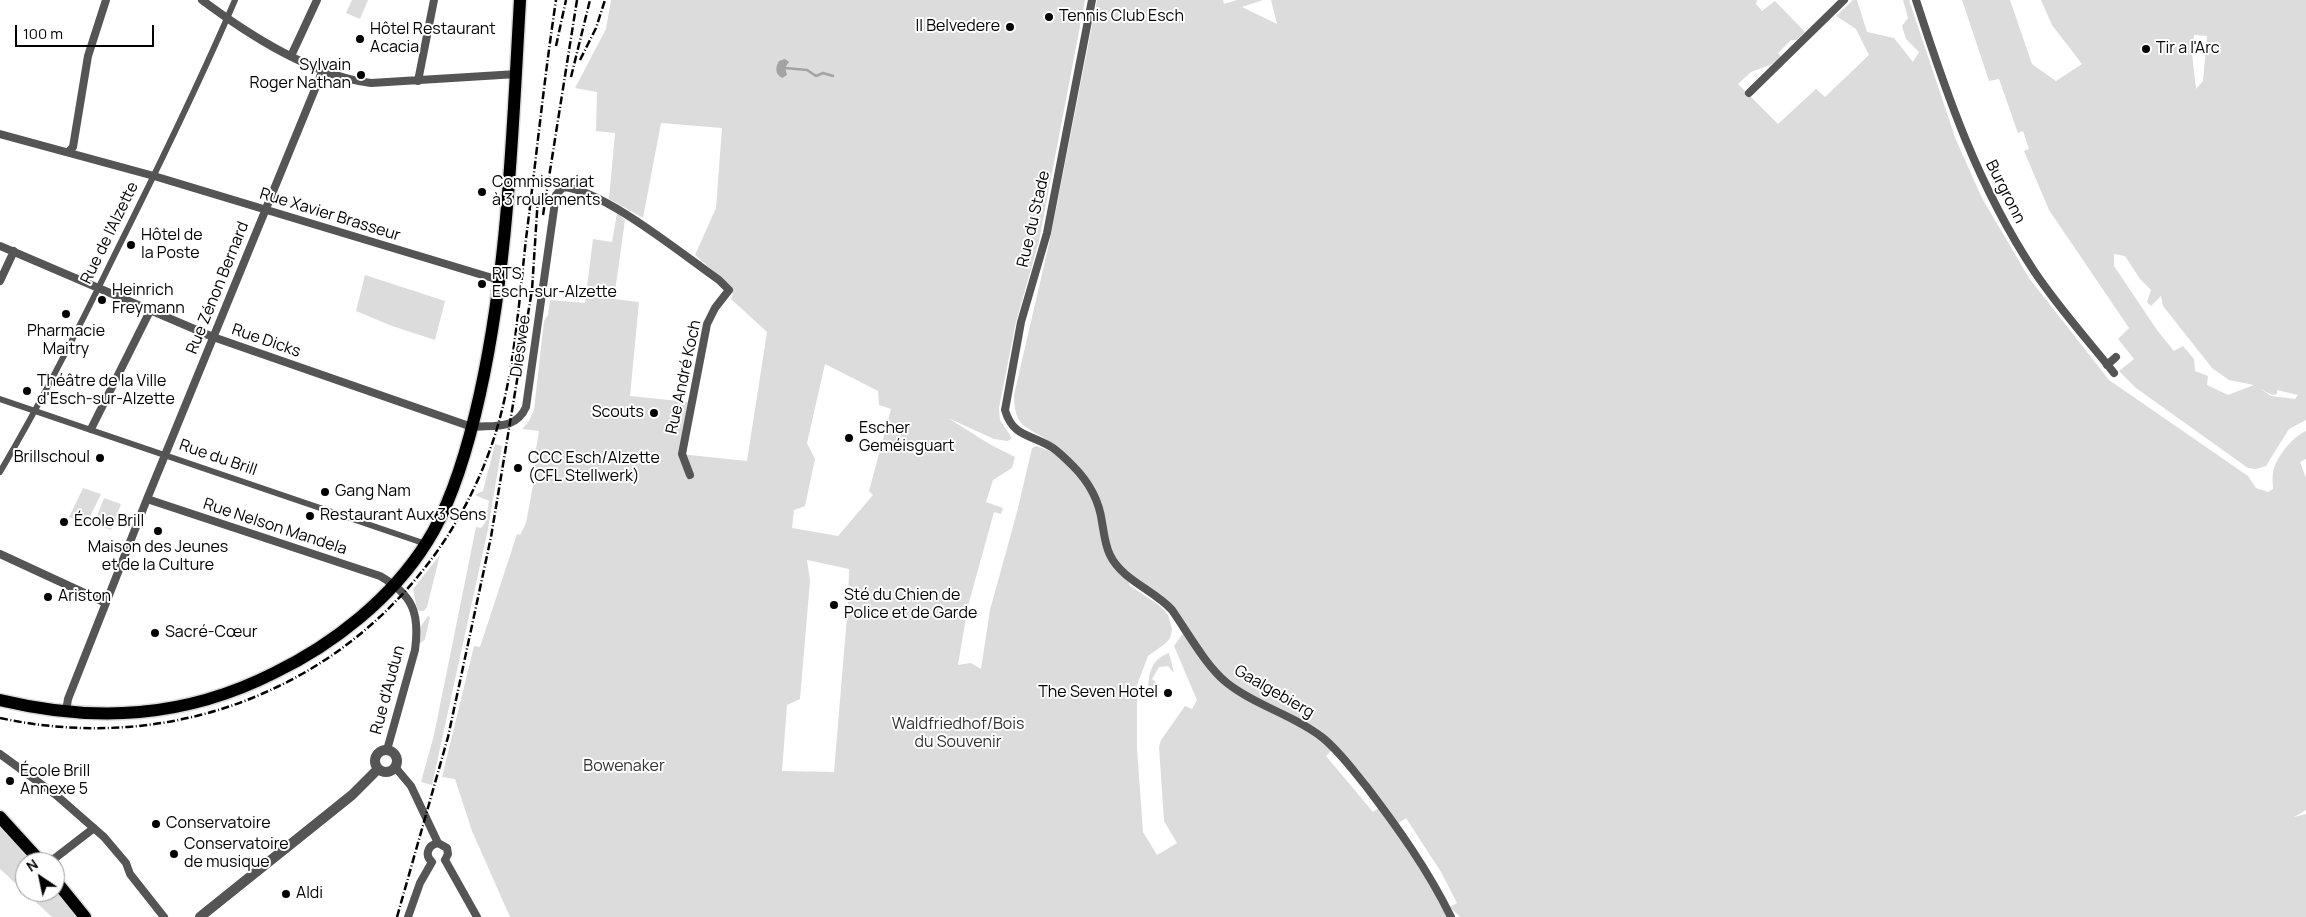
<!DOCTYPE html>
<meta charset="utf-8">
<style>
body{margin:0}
#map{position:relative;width:2306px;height:917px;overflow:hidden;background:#fff;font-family:Manrope,sans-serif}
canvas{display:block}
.north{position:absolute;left:15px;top:852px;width:50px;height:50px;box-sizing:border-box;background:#fff;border:1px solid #999;border-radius:50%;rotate:326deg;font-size:14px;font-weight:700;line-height:20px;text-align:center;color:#000}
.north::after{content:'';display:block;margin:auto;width:18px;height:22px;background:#000;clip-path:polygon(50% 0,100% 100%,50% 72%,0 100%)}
.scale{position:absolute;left:15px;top:25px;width:139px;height:22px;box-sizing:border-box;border:2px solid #000;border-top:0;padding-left:6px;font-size:15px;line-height:18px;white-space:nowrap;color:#000;-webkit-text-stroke:4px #fff;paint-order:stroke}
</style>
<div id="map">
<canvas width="2306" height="917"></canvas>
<div class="north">N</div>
<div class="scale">100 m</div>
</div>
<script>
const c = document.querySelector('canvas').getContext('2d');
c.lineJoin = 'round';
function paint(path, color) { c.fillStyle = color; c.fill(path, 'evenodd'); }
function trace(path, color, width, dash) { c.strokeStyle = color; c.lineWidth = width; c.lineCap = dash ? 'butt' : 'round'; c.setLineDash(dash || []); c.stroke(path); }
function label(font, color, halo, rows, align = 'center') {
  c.font = font + ' Manrope,sans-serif'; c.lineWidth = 4; c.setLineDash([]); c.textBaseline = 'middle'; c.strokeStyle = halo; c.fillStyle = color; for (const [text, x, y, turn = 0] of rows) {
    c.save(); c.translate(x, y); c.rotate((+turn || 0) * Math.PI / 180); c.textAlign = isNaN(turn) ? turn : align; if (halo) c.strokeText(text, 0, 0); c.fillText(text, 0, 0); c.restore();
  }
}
paint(new Path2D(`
 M352 0H368L360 19 346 13Z
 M611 0H1085L1039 241 1016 322 999 408 1000 420 1012 438 1008 441 994 439 948 418 991 445 1015 457 1012 468 993 480 986 502 1003 508 1001 514 994 512 968 606 958 665 971 663 981 669 990 610 1017 512 1032 448 1036 446 1050 451 1073 467C1067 460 1062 452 1055 446 1031 425 1014 433 1014 395L1051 235 1097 0H1223L1224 4 1237 0H1263L1242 7 1277 24 1271 0H1757L1756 4 1762 11 1775 1 1805 32 1797 40H1791L1778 53 1781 57 1775 63 1751 72 1738 84 1778 124 1816 89 1825 97 1869 55 1856 29 1836 16 1853 0H1857L1867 32 1894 38 1913 62 1919 52 1906 39 1902 26 1908 18 1903 0H1909L1956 140 1982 198 2029 278 2109 380 2248 476 2256 488 2268 492 2273 489C2273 484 2272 478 2273 473 2275 458 2292 437 2306 431V459L2300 462 2306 478V810L2294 817 2306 814V917H1460L1450 907 1457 903 1441 872 1406 818 1396 825 1451 917H510L472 831 455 779 442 777 474 646 480 647 517 534 520 535 526 523 533 485 531 479 539 431 522 429 529 421 534 410 544 321 548 315 550 300 585 303 593 239 612 242 617 213 625 220 614 299 639 302 630 396 688 402 680 454 747 461 767 332 731 299 733 294 721 278 695 255 716 208 722 128 661 123 643 218 609 199 615 133 596 131 597 92 575 88 606 29ZM825 364 878 391 879 405 891 409 869 491 873 495 838 536 792 528 794 510 805 506 815 459 807 443ZM807 560 849 569 848 604 834 772 782 771 787 705 800 699 810 581ZM1129 577 1172 610 1186 629 1174 646 1197 700 1192 709 1185 706 1161 740 1159 747 1164 821 1177 843 1157 855 1143 832 1137 748V685L1148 656 1166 643 1170 638 1172 629 1168 615 1160 606 1129 585ZM1334 748 1381 806 1373 812 1326 756Z
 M1962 0H2010L2032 64 2056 81 2082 64 2052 25 2041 0H2306V420L2289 429 2266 466 2256 469 2248 468 2136 388 2119 371 2134 359 2118 339 2129 328 2049 210 2024 151 2029 149 2023 131 2018 133 1999 79 1989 81ZM2194 35 2207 36 2203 81 2196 89 2192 54ZM2114 254 2125 256 2140 279 2151 290 2147 302 2151 306 2161 296 2163 306 2212 368 2229 380 2254 385 2228 395 2207 385 2208 376 2195 371 2194 359 2183 346 2174 351 2157 330 2114 266ZM2259 388 2272 395 2277 394V390L2298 395 2295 399 2271 396Z
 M365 275 445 301 435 340 392 326 356 311Z
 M495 444 502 446 488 529 432 785 421 782 434 735 476 527 481 528 485 523 489 501 475 495 483 491Z
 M83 488 101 494 86 525 69 517Z
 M104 498 121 504 111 530 94 524Z
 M440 555 427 607 424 611H420L417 609 413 589Z
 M428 616 430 617 425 639 420 644 419 629Z
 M1169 653 1174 673 1168 666 1159 667 1152 679 1156 682 1148 699C1148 679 1148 660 1169 653Z
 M0 828 31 862H25V892L55 891 76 917H52L0 869Z`), '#dcdcdc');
paint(new Path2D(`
 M785 59 789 62 785 68 787 75 782 78C775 74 775 67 779 61Z`), '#a3a3a3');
trace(new Path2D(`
 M785 68 807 70 816 76 823 73 833 76`), '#a3a3a3', 2.5);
const primary = new Path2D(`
 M0 700C96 723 185 718 274 673 334 644 392 598 427 542 450 506 465 456 475 415 508 280 512 138 520 0
 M0 817 41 862
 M55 880 85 917`);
trace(primary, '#dbdbdb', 15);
trace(new Path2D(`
 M0 399 426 544
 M0 472C42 401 79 328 115 254 157 170 198 86 235 0`), '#555', 6);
trace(new Path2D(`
 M202 0C249 35 312 76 371 83L517 74
 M1092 0 1047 233 1021 322 1005 410C1013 438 1032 434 1053 448 1060 453 1067 460 1073 466 1089 482 1099 500 1102 522 1104 533 1105 545 1110 555 1122 580 1154 590 1172 610 1188 633 1206 666 1227 683 1256 706 1294 715 1323 738 1340 752 1352 769 1366 786 1398 828 1428 870 1451 917
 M1916 0C1947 96 1978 186 2034 271 2058 307 2087 339 2114 373
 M291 56 317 0
 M418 81 434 0
 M1749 93 1844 0
 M0 134 154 176 499 280
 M68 152 73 147 88 56 106 0
 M0 246 213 337 472 427C494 425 516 430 526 407L556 195 563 187C604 190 683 255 719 280L729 290 715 308 707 324 682 454 690 475
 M0 281 14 251
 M2107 365 2116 357
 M91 429 150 311
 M147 499 380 576C413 595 420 613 415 650L387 750
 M0 554 106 603
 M66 711 68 699 147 499 322 72
 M0 754 56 795 104 837 126 863 130 874 164 917
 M395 767 411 786 438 843 447 848 448 854 445 860
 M445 860 477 917
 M50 862 94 828
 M432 862C424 855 428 845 438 843
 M408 917 420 883 432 862`), '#555', 8);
trace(new Path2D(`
 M375 761a11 11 0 1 1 22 0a11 11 0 1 1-22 0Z
 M200 917 352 795 378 769`), '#555', 10);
trace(primary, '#000', 12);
trace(new Path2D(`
 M556 46 566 0
 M580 60 596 28 605 0
 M571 77 590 0
 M543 215 577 0
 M0 718C93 738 190 729 277 687 384 636 465 539 498 425 515 365 519 301 526 239 536 160 544 80 556 0
 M397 917 448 737 491 537 532 290 538 197`), '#000', 2.5, [8, 2.5, 1, 2.5]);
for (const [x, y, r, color] of [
 [1049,17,5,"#000"],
 [1010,27,5,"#000"],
 [360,39,5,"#000"],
 [2146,49,5,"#000"],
 [361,75,5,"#000"],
 [482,192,5,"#000"],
 [131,245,5,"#000"],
 [482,284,5,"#000"],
 [102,300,5,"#000"],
 [66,314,5,"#000"],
 [27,391,5,"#000"],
 [654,413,5,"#000"],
 [849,438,5,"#000"],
 [100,458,5,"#000"],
 [518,468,5,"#000"],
 [325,492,5,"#000"],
 [310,516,5,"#000"],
 [64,522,5,"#000"],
 [158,531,5,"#000"],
 [48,597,5,"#000"],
 [834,605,5,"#000"],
 [155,633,5,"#000"],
 [1168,693,5,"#000"],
 [10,781,5,"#000"],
 [156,824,5,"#000"],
 [174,854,5,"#000"],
 [286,894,5,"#000"]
]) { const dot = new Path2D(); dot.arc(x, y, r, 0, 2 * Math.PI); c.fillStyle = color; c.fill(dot); trace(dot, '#fff', 2); }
label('16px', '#000', '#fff', [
 ["Tennis Club Esch",1059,17],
 ["Il Belvedere",1000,27,"right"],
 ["Hôtel Restaurant",370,30],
 ["Acacia",370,48],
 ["Tir a l'Arc",2156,49],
 ["Sylvain",351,66,"right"],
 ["Roger Nathan",351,84,"right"],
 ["Commissariat",492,183],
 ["à 3 roulements",492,201],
 ["Hôtel de",141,236],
 ["la Poste",141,254],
 ["RTS",492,275],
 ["Esch-sur-Alzette",492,293],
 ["Heinrich",112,291],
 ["Freymann",112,309],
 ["Pharmacie",66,332,"center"],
 ["Maitry",66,350,"center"],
 ["Théâtre de la Ville",37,382],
 ["d'Esch-sur-Alzette",37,400],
 ["Scouts",644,413,"right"],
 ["Escher",859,429],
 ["Geméisguart",859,447],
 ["Brillschoul",90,458,"right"],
 ["CCC Esch/Alzette",528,459],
 ["(CFL Stellwerk)",528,477],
 ["Gang Nam",335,492],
 ["Restaurant Aux 3 Sens",320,516],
 ["École Brill",74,522],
 ["Maison des Jeunes",158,548,"center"],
 ["et de la Culture",158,566,"center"],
 ["Sté du Chien de",844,596],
 ["Police et de Garde",844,614],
 ["Ariston",58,597],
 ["Sacré-Cœur",165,633],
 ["The Seven Hotel",1158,693,"right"],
 ["École Brill",20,772],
 ["Annexe 5",20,790],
 ["Conservatoire",166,824],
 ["Conservatoire",184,845],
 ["de musique",184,863],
 ["Aldi",296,894]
], 'left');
label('16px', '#000', '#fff', [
 ["Burgronn",2005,192,63],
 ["Rue Xavier Brasseur",330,215,17],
 ["Rue du Stade",1034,219,-77],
 ["Rue de l'Alzette",110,233,-64],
 ["Rue Zénon Bernard",218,288,-68],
 ["Rue Dicks",266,341,19],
 ["Dieswee",521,346,-82],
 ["Rue André Koch",684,377,-78],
 ["Rue du Brill",218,458,19],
 ["Rue Nelson Mandela",275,527,18],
 ["Rue d'Audun",388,690,-75],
 ["Gaalgebierg",1274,692,30]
]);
label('16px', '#333', '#fff', [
 ["Waldfriedhof/Bois",958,725],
 ["du Souvenir",958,743],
 ["Bowenaker",624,767]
]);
</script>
